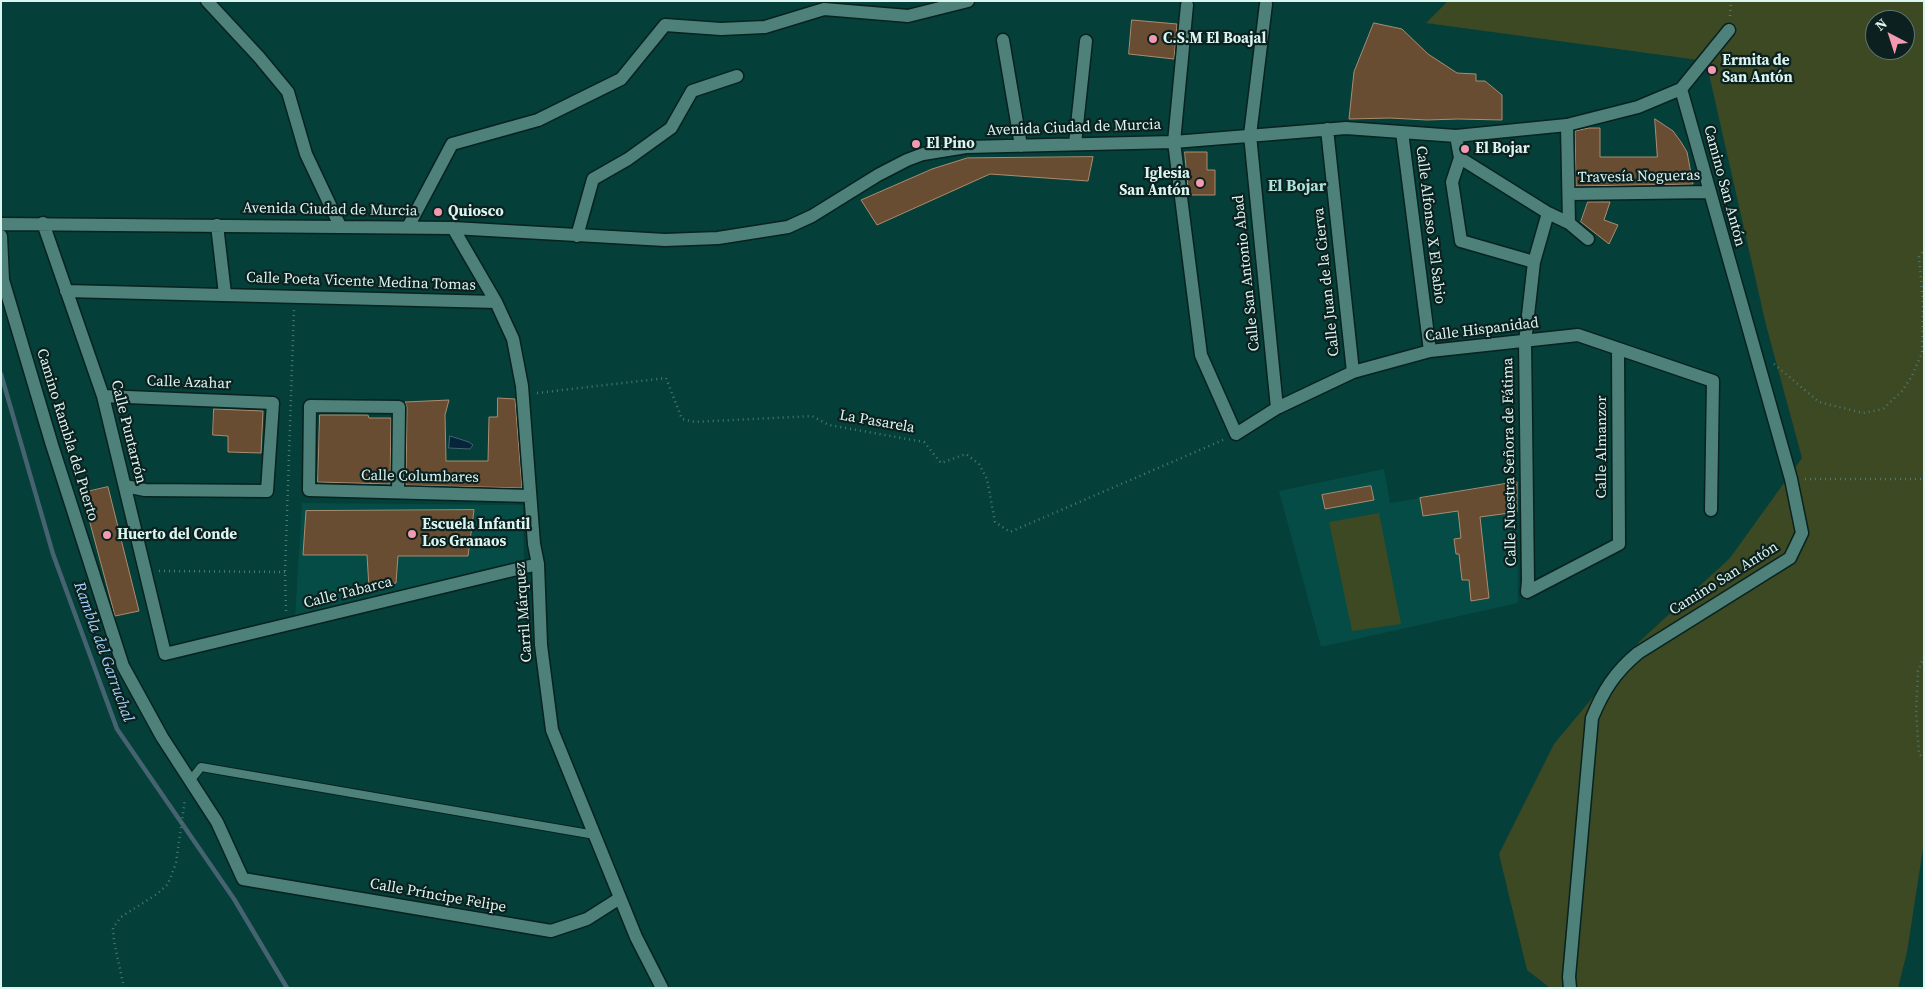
<!DOCTYPE html>
<meta charset="utf-8">
<style>
body{margin:0}
#map{position:relative;width:1925px;height:989px;overflow:hidden;background:#053f39;font-family:"Source Serif 4",serif}
canvas{display:block}
.frame{position:absolute;inset:0;border:2px solid #dbf5f0;pointer-events:none}
.north{position:absolute;left:1865px;top:10px;width:50px;height:50px;box-sizing:border-box;background:#0c211f;border:1px solid #5f7673;border-radius:50%;rotate:320deg;font-size:14px;font-weight:700;line-height:20px;text-align:center;color:#dbf5f0}
.north::after{content:'';display:block;margin:auto;width:18px;height:22px;background:#f29aaf;clip-path:polygon(50% 0,100% 100%,50% 72%,0 100%)}
</style>
<div id="map">
<canvas width="1925" height="989"></canvas>
<div class="frame"></div>
<div class="north">N</div>
</div>
<script>
const c = document.querySelector('canvas').getContext('2d');
c.lineJoin = 'round';
function paint(path, color) { c.fillStyle = color; c.fill(path, 'evenodd'); }
function trace(path, color, width, dash) { c.strokeStyle = color; c.lineWidth = width; c.lineCap = dash ? 'butt' : 'round'; c.setLineDash(dash || []); c.stroke(path); }
function label(font, color, halo, rows, align = 'center') {
  c.font = font + ' "Source Serif 4",serif'; c.lineWidth = 4.5; c.setLineDash([]); c.textBaseline = 'middle'; c.strokeStyle = halo; c.fillStyle = color; for (const [text, x, y, turn = 0] of rows) {
    c.save(); c.translate(x, y); c.rotate((+turn || 0) * Math.PI / 180); c.textAlign = isNaN(turn) ? turn : align; if (halo) c.strokeText(text, 0, 0); c.fillText(text, 0, 0); c.restore();
  }
}
paint(new Path2D(`
 M1384 469 1390 503 1517 482 1518 603 1321 647 1279 491Z
 M302 503 523 505 524 563 295 617Z`), '#044c45');
paint(new Path2D(`
 M1448 1H1924V842L1907 952 1898 988H1550L1527 970 1499 854 1554 744 1639 642 1730 558 1802 458 1766 325 1706 61 1426 23ZM1875 20H1905V50H1875Z
 M1379 513 1401 624 1352 631 1329 522Z`), '#3d4923');
const water = new Path2D(`
 M450 436 469 442 473 445 470 449 449 448Z`);
paint(water, '#06243a');
trace(water, '#466371', 1);
trace(new Path2D(`
 M1 374 53 554 117 729 234 899 287 988`), '#466371', 4.5);
const building = new Path2D(`
 M1132 20 1177 24 1174 59 1129 54Z
 M1374 23 1402 29 1428 54 1457 73 1476 74V81H1485L1502 95V120L1458 119 1427 120 1390 118 1349 119 1354 72Z
 M1655 119 1673 131 1681 142 1687 152 1693 184 1576 186 1575 131 1589 128H1600V157H1657Z
 M1185 152H1207V170H1215V195H1189Z
 M1093 157 1088 181 990 174 877 225 861 200 932 169 967 158Z
 M1588 202H1610L1604 220 1618 225 1609 244 1581 222Z
 M498 398 515 399 522 488 406 485 407 407 405 402 449 400 445 415 446 461H488L489 417H497Z
 M214 409 263 411 261 453 228 452V436L213 435Z
 M320 415H368L369 418H391L390 484 318 482Z
 M1517 482V512L1480 517 1489 598 1471 601 1469 580H1462L1459 554H1456L1454 539 1461 538 1458 511 1423 516 1420 498Z
 M1371 486 1374 500 1325 509 1322 495Z
 M108 487 139 611 115 616 82 493Z
 M474 510 468 556H398L396 583 369 588 367 555H303L306 511Z`);
paint(building, '#694d32');
trace(building, '#ab8c6f', 1);
const service = new Path2D(`
 M190 781 201 767 595 835`);
const minor = new Path2D(`
 M207 1 259 57 288 92 306 154 340 226
 M1266 4 1250 135 1277 408
 M1187 5 1174 142 1201 355 1236 434 1277 408 1353 372 1430 351 1578 335 1713 381 1711 510
 M1003 40 1021 146
 M1567 125 1569 223
 M1327 129 1353 372
 M1402 132 1430 351
 M1456 136 1460 158 1452 182 1461 241 1534 262
 M1075 144 1086 41
 M1460 158 1548 213 1569 223 1588 239
 M1569 194 1709 192
 M1548 213 1534 262 1525 342 1528 581 1527 592 1619 544 1618 350
 M43 223 103 396 165 654 538 564
 M1 224 453 228 665 240 718 238 788 227 812 216 878 175 907 160 923 154 966 147 1174 142 1346 128 1456 136 1567 125 1638 107 1681 89 1729 30
 M217 225 225 294
 M408 227 452 144 538 120 621 79 665 25 721 29 765 27 824 9 908 16 968 1
 M453 228 496 302 513 339 522 386 534 544 538 564 541 645 552 730 636 937 662 988
 M1 236 3 280 52 445 123 666 162 737 217 822 243 879 551 931 587 919 620 898
 M577 236 593 179 628 159 671 128 692 91 737 76
 M66 291 496 302
 M103 396 273 403 267 491 145 490 125 486
 M398 492 399 407 310 406 309 490 530 496
 M1570 988 1569 977 1592 718C1603 691 1615 672 1638 653L1790 558 1802 533 1791 479 1681 89`);
trace(service, '#07221f', 10);
trace(minor, '#07221f', 15);
trace(new Path2D(`
 M1730 16 1731 1
 M1774 364 1819 402 1863 413 1883 409 1902 391 1912 376 1922 353 1923 304 1919 257 1924 250
 M537 393 666 378 682 419 695 422 812 416 829 425 924 442 941 463 966 454 979 464 987 479 995 522 1010 532 1223 440
 M1805 479H1924
 M159 571 285 572
 M286 611 285 572 294 309
 M1924 657 1918 671 1916 713 1919 754 1924 759
 M124 988 114 941 113 928 121 917 157 894 168 884 176 863 185 799`), '#4a7a74', 2.5, [1, 4]);
trace(service, '#4e8179', 8);
trace(minor, '#4e8179', 12);
for (const [x, y, r, color] of [
 [1153,39,5,"#f29aaf"],
 [1712,70,5,"#f29aaf"],
 [916,144,5,"#f29aaf"],
 [1465,149,5,"#f29aaf"],
 [1200,183,5,"#f29aaf"],
 [438,212,5,"#f29aaf"],
 [412,534,5,"#f29aaf"],
 [107,535,5,"#f29aaf"]
]) { const dot = new Path2D(); dot.arc(x, y, r, 0, 2 * Math.PI); c.fillStyle = color; c.fill(dot); trace(dot, '#0c211f', 2); }
label('bold 15px', '#dbf5f0', '#0c211f', [
 ["C.S.M El Boajal",1163,39],
 ["Ermita de",1722,61],
 ["San Antón",1722,78],
 ["El Pino",926,144],
 ["El Bojar",1475,149],
 ["Iglesia",1190,174,"right"],
 ["San Antón",1190,191,"right"],
 ["Quiosco",448,212],
 ["Escuela Infantil",422,525],
 ["Los Granaos",422,542],
 ["Huerto del Conde",117,535]
], 'left');
label('15px', '#dbf5f0', '#0c211f', [
 ["Avenida Ciudad de Murcia",1074,128,-2],
 ["Travesía Nogueras",1639,177,-1],
 ["Camino San Antón",1724,186,75],
 ["Avenida Ciudad de Murcia",330,210,1],
 ["Calle Alfonso X El Sabio",1430,225,83],
 ["Calle San Antonio Abad",1247,273,-96],
 ["Calle Poeta Vicente Medina Tomas",361,282,2],
 ["Calle Juan de la Cierva",1327,282,-96],
 ["Calle Hispanidad",1482,330,-7],
 ["Calle Azahar",189,383,2],
 ["La Pasarela",877,422,10],
 ["Calle Puntarrón",128,432,76],
 ["Camino Rambla del Puerto",67,435,73],
 ["Calle Almanzor",1602,447,-90],
 ["Calle Nuestra Señora de Fátima",1510,462,-91],
 ["Calle Columbares",420,477,1],
 ["Camino San Antón",1724,579,-32],
 ["Calle Tabarca",348,593,-14],
 ["Carril Márquez",524,612,-94],
 ["Calle Príncipe Felipe",438,896,10]
]);
label('bold 16px', '#ade2d9', '#0c211f', [
 ["El Bojar",1297,187]
]);
label('italic 16px', '#a4d1f8', '#0c211f', [
 ["Rambla del Garruchal",103,652,70]
]);
</script>
